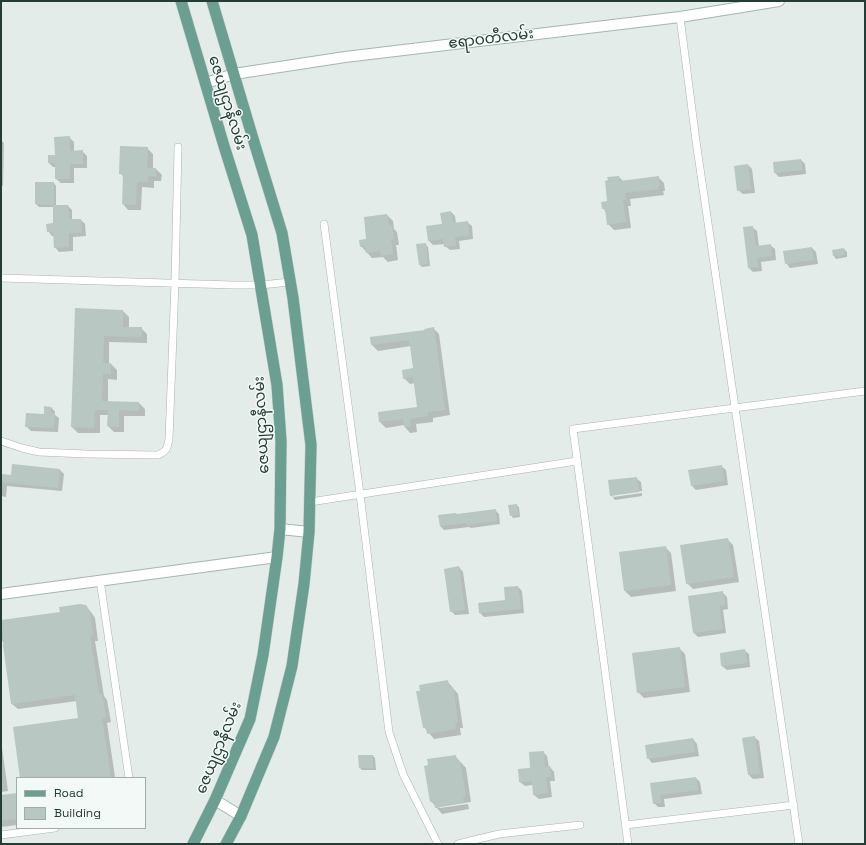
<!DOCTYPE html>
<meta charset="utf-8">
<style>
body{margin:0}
#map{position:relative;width:866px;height:845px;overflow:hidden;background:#e3ece8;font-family:"Space Grotesk",sans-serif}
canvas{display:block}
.frame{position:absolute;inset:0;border:2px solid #243c36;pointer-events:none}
.legend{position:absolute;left:16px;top:777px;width:130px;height:52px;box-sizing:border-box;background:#f3f9f6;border:1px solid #a0ada9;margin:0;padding:5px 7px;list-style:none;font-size:12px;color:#243c36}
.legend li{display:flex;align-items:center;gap:8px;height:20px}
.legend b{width:20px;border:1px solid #a0ada9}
</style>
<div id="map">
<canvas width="866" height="845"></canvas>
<div class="frame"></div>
<ul class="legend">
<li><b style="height:5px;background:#6a9f91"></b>Road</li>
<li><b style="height:11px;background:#b8c7c1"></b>Building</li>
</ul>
</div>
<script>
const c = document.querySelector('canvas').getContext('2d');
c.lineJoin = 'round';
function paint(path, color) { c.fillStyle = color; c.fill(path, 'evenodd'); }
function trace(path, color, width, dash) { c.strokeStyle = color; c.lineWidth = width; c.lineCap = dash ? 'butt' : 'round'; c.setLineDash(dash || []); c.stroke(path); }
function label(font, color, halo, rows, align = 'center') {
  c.font = font + ' "Space Grotesk","Noto Sans Myanmar",sans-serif'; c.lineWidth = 3; c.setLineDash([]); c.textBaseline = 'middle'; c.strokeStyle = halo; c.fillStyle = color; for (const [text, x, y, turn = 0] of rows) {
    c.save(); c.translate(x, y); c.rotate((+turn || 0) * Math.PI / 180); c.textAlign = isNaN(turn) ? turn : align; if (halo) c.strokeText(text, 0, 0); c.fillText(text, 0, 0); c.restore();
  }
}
paint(new Path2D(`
 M69 137 74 142V152L82 151 87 156V168H74V183H61L56 179V167H53L49 163 56 156Z
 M1 140 4 143 3 186H1Z
 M147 148 153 154V169H156L162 175 161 181H154V188L142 187 141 210H128L123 204V176L120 173Z
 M801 160 805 164 806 174 779 177 775 173Z
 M748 165 752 169 755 193 743 194 738 190Z
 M619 177 623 181 658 177 664 183 665 191H663L664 195 630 199 631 206H628L631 228 614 230 608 224 606 212 603 208 608 202Z
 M54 183 56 186V206H68L72 210V220H81L85 224 86 236 73 237V251L59 252 55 247 54 236H52L48 231 54 224V207H39L36 204Z
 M451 212 455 216 456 224 467 222 472 226 473 239 459 241 460 249 450 250 445 246V244L433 245 429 241 427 227 443 224Z
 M387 215 393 221 394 229 397 232 399 245H396L398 260 388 262 383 257 372 258 361 246 368 239Z
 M752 227 757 231 759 247 770 245 775 249 776 260 761 262 762 271 753 272 749 268Z
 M425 244 428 247 430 266 422 267 420 265Z
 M812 248 816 252 818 264 790 268 786 263Z
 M844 249 847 252V257L836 259 834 256 833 251Z
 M76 309 123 311 129 317V328H141L147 334V343L109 342V364H111L117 370V380L108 379V403H139L145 409V416H124V432H114L108 426V415H100V433H78L72 427Z
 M433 328 439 334 450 415 433 418V422L416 424 417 432 410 433 405 427 404 425 386 428 380 422 379 413 418 408 415 383 410 384 404 378 414 369 411 346 378 351 372 345V338L426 331Z
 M45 407H51L55 412V415L59 418 58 432 31 431 26 426 45 415Z
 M721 466 726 470 728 485 696 490 692 486Z
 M60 470 64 474 62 491 7 486 6 497 1 496V475L12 476Z
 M636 478 641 482 642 491 613 495V497L642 493V496L615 500 611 495Z
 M516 505 519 507 520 517 513 518 511 515Z
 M495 510 499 514 500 524 471 528 469 527 444 530 440 526 439 516 457 515Z
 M727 539 733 545 739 582 693 589 687 583Z
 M665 547 671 553 676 591 631 597 625 591Z
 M459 567 463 572 469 614 455 615 451 611Z
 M518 587 522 591 524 613 484 617 480 613 506 601Z
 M722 592 727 597 728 609 723 610 726 633 698 637 694 633Z
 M85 606 91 612 95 618 98 641H95L104 696 107 700 111 722 107 723 115 777 116 778H21L80 719 77 701 18 709 12 704 3 641 1 642V621L61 613Z
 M679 648 685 654 690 692 644 698 638 692Z
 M744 650 749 654 750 667 727 670 722 666Z
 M447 681 458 694 463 728H460L461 735 434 739 424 727Z
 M754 737 759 741 764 778 753 779 749 775 743 738Z
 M693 739 697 744 699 756 652 763 648 758Z
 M1 740 8 791 1 792Z
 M543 752 547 756 549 768 550 767 554 772 555 781H550L552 797 539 799 534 795 533 785 525 786 520 782 532 769Z
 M373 756 375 758 376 770H362L360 768Z
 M455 756 466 768 471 802 438 807 440 808 468 804 469 809 442 814 431 801Z
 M696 778 700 782 702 794 664 799 665 807H658L654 803 651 784Z
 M17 794V825L1 827V802Z`), '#0003');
paint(new Path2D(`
 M70 136V151L83 150V164H70V179H55V163H48V155H55L54 137Z
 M120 146 148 147 147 168H156V176H148V182H137L136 205 122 204 123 174H119Z
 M801 159 802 170 774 173 773 162Z
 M748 164 751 189 737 191 734 166Z
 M619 176 620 181 659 176 660 186H658V189L625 193 626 200H623L626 222 607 225 605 208 602 209 601 202 607 201 605 181 608 180 607 177Z
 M35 182H54V205L35 204Z
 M53 205H68L69 219H81L82 233H69V247L54 248 53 232H47L46 224 53 223Z
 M451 211 453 223 468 221 469 235 455 237 456 245 444 247 443 239 428 241 426 226 442 224 440 213Z
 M387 214 389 226H392L394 239 391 240 393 254 381 256 380 251 366 253 365 246 360 247 359 240 366 239 364 217Z
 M753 226 756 246 771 244 772 256 757 258 758 267 748 268 743 227Z
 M426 243 428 264 419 265 416 244Z
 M812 247 814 260 785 264 783 251Z
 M844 248 845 255 833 256 832 250Z
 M75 308 123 310V327H142V337L104 336 103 363H111V374H103L102 401 139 402V411L119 410V427L107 426 108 410H95L94 428 71 427Z
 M434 327 445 410 427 412 428 416 410 419 411 426 404 427 403 419 379 422 378 412 417 407 413 377 403 379 402 370 413 368 409 340 371 345 370 337 425 330 424 329Z
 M44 406 51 407V413H55L54 428 25 427 26 413 44 414Z
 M12 464 60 469 58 488 1 482V474L11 475Z
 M722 465 724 481 691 486 688 470Z
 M637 477 639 492 610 496 608 480Z
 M517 504 518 515 510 516 508 505Z
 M496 509 497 521 467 525 466 523 440 526 438 515 456 513 457 514Z
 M728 538 734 577 686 584 680 545Z
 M666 546 671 585 624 591 619 552Z
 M459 566 465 610 450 612 444 569Z
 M518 586 521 609 479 613 478 603 505 600 504 587Z
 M723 591 725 605 719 606 723 629 693 633 688 596Z
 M80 604 86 605 90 611 93 635 90 636 99 694 102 693 106 717 102 718 111 778H20L13 727 78 718 75 695 11 704 3 645H4L1 620 60 612 59 607Z
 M680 647 685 687 637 693 632 653Z
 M745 649 747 663 721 666 720 653Z
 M448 680 449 687H453L458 722 455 723 456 729 427 734 426 727 423 728 416 691H420L419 685Z
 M755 736 760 774 748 775 742 738Z
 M693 738 695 752 647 759 645 745Z
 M544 751 545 767 550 766 551 777H546L548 793 533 795 532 781 519 782 518 769 530 768 529 752Z
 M358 755H373V768H359Z
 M456 755 457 761H460L466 796 463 797 464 803 435 808 434 801 430 802 424 766 428 765 427 759Z
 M696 777 698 790 660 795 661 803 653 804 650 783Z
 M17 793V819L1 821V795Z`), '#b8c7c1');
const street = new Path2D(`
 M680 17 696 141 799 844
 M324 224 360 494 389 732 403 774 438 844
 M1 278 233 285H261L290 282
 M1 441 22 448 39 452 87 454 158 455C167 451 167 449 169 439L175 283 178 147
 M310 502 577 461
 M100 580 129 778
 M626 825 794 805
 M1 835 55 828
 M458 844 499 834 580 825
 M628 844 573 429 865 391`);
const secondary = new Path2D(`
 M206 83 234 74 345 57 680 17 779 1
 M280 529 309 532
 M1 594 277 557
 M215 800 241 816`);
const primary = new Path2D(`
 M181 1 224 146 252 235 277 385 281 441 280 529 277 557 263 655 250 719 215 800 193 844
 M212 1 254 142 282 233 293 298 311 445 309 532 304 584 292 666 274 737 241 816 226 844`);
trace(street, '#a6b4af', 8);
trace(secondary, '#a2b7b0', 12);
trace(primary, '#c2c8c7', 12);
trace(street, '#fff', 7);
trace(secondary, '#fff', 10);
trace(primary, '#6a9f91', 11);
label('15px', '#243c36', '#f3f9f6', [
 ["ဧရာဝတီလမ်း",491,39,-7],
 ["ဇေယျဌာနီလမ်း",227,103,73],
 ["ဇေယျဌာနီလမ်း",262,425,-93],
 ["ဇေယျဌာနီလမ်း",219,748,-68]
]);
</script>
